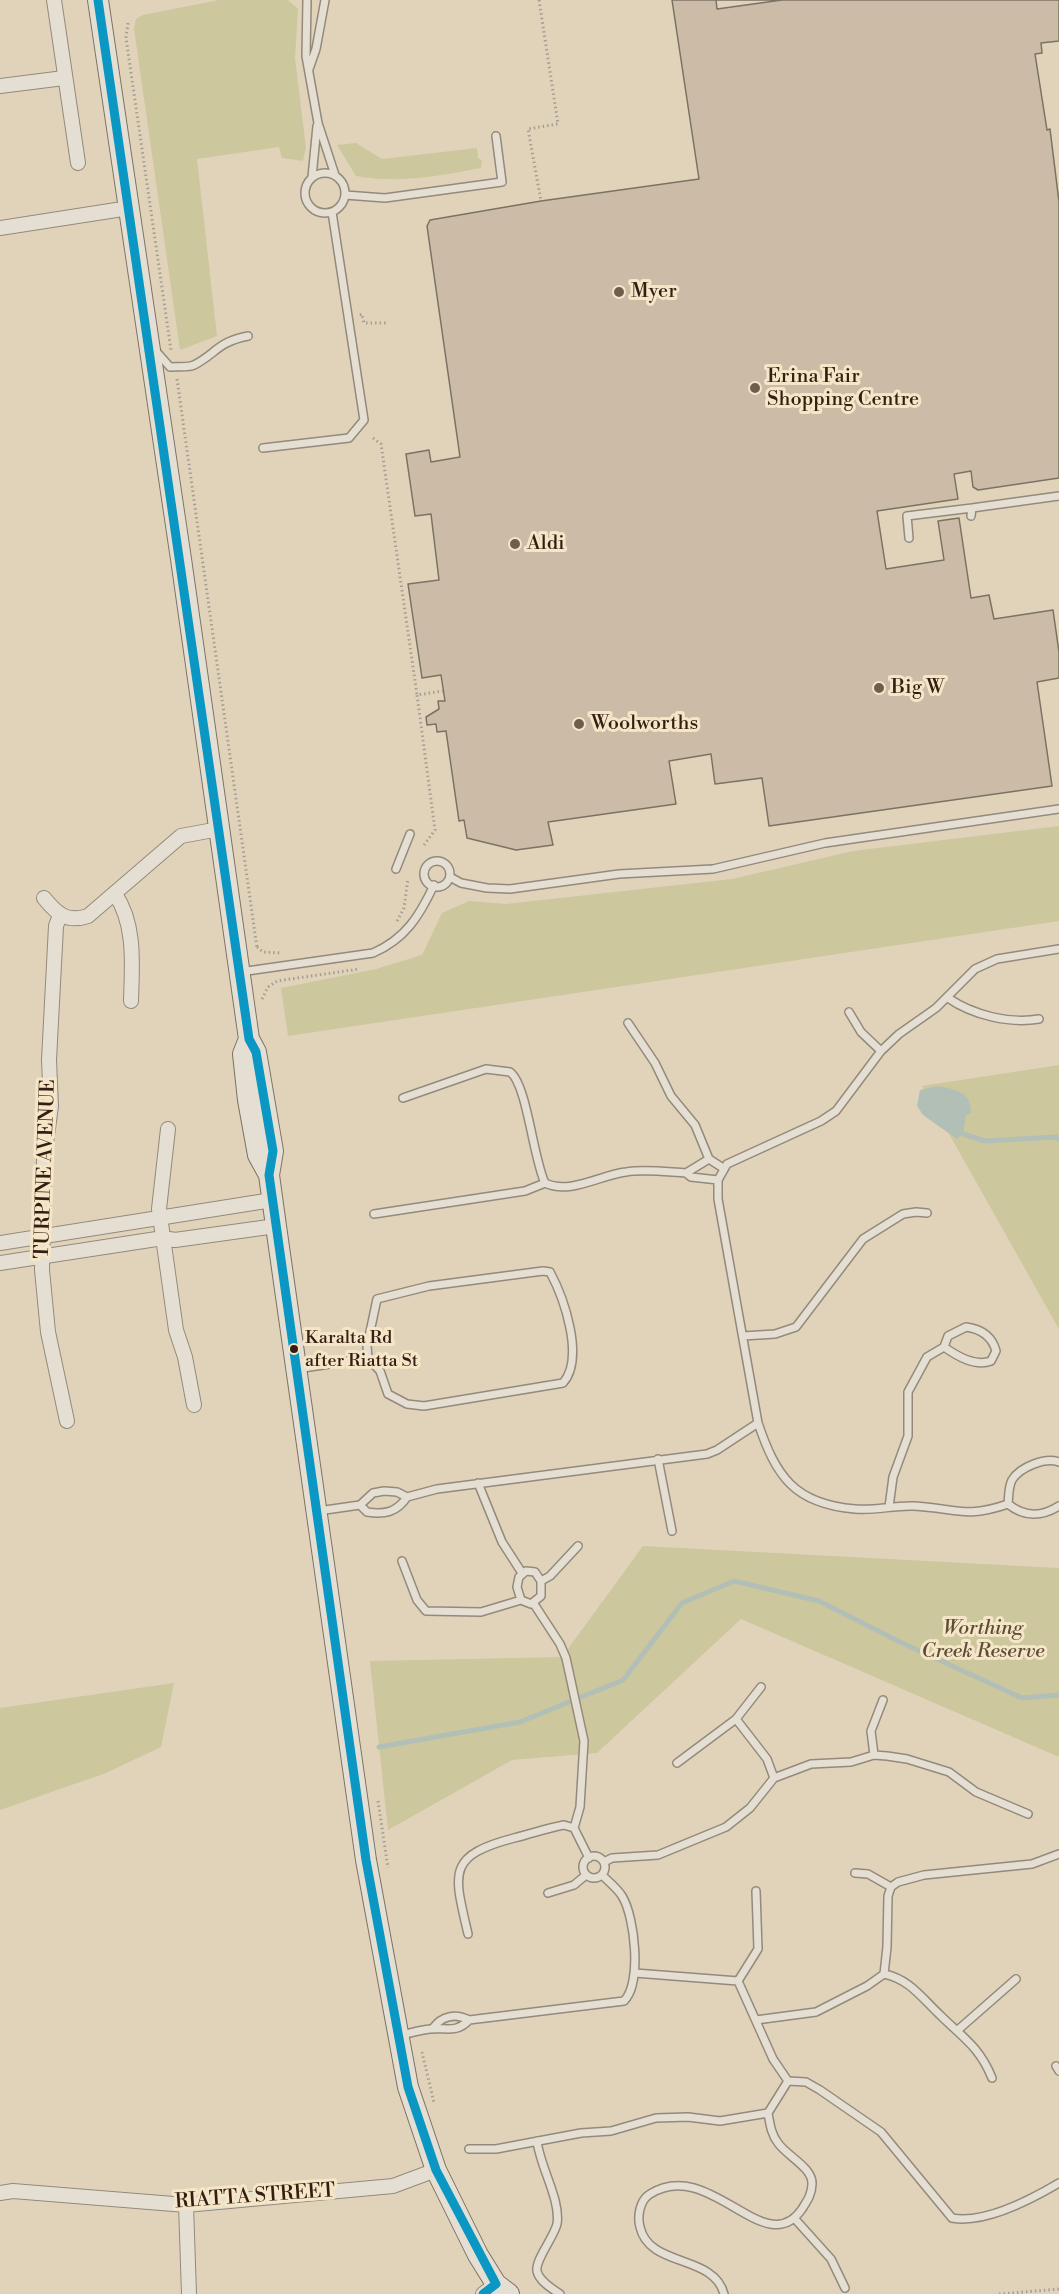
<!DOCTYPE html>
<style>
body{margin:0}
canvas{display:block;background:#e0d3ba}
</style>
<canvas width="1059" height="2294"></canvas>
<script>
const c = document.querySelector('canvas').getContext('2d');
c.lineJoin = 'round';
function paint(path, color) { c.fillStyle = color; c.fill(path, 'evenodd'); }
function trace(path, color, width, dash) { c.strokeStyle = color; c.lineWidth = width; c.lineCap = dash ? 'butt' : 'round'; c.setLineDash(dash || []); c.stroke(path); }
function label(font, color, halo, rows, align = 'center') {
  c.font = font + ' "Libre Bodoni",serif'; c.lineWidth = 6; c.setLineDash([]); c.textBaseline = 'middle'; c.strokeStyle = halo; c.fillStyle = color; for (const [text, x, y, turn = 0] of rows) {
    c.save(); c.translate(x, y); c.rotate((+turn || 0) * Math.PI / 180); c.textAlign = isNaN(turn) ? turn : align; if (halo) c.strokeText(text, 0, 0); c.fillText(text, 0, 0); c.restore();
  }
}
paint(new Path2D(`
 M219 0H288L298 9 295 58 306 148 303 161 282 158 279 147 197 159 217 336 180 350 134 29 136 19 143 15Z
 M356 143 382 159 477 148 478 158 482 161 481 168C439 176 398 184 356 176L337 145Z
 M1059 826V921L288 1036 281 988 376 969 422 955 442 913 469 901 506 904 732 879 853 851Z
 M1059 1065V1329L922 1086Z
 M643 1546 1059 1568V1757L741 1619 597 1753 512 1760 388 1830 370 1661 562 1657Z
 M174 1683 161 1747 106 1773 0 1810V1708Z`), '#cdc79d');
paint(new Path2D(`
 M939 1086C957 1090 971 1092 971 1113L966 1115 963 1134 957 1139 923 1115 917 1106 920 1090Z`), '#b2bfb6');
trace(new Path2D(`
 M963 1134 985 1141 1056 1137 1059 1139
 M379 1747 520 1722 623 1680 682 1603 734 1581 819 1601 900 1642 1022 1698 1059 1695`), '#b2bfb6', 5);
const building = new Path2D(`
 M672 0H1059V41L1041 43 1042 53 1035 54 1047 130 1050 129 1059 202V478L978 490 973 487 971 471 954 474 958 499 877 511 886 569 944 560 938 521 959 518 971 598 989 595 994 619 1053 610 1059 652V678L1037 682 1052 786 769 826 762 778 715 784 711 754 669 761 676 804 548 822 553 845 516 850 467 838 464 820 459 821 446 731 437 732 436 724 427 725 426 717 439 709 438 701H445L441 675 422 678 408 584 439 580 431 514 415 516 406 454 429 450 431 462 460 457 427 226 430 220 541 201 699 179Z
 M716 0H782L717 9Z`);
paint(building, '#ccbca7');
trace(building, '#7c7264', 1.5);
const lane = new Path2D(`
 M307 0 306 56 318 123 335 175
 M309 69 316 49 325 0
 M305 193a20 20 0 1 1 40 0a20 20 0 1 1-40 0Z
 M312 177 317 126
 M345 195 385 198 502 182 496 136
 M155 350 170 367C177 366 188 368 194 365 216 354 217 342 248 336
 M263 448 349 438 364 420 332 212
 M971 516 972 508 1059 496
 M909 538 907 516 972 508
 M424 874a13 13 0 1 1 26 0a13 13 0 1 1-26 0Z
 M396 869 410 834
 M450 877 461 883 487 888 510 889 619 874 713 869 825 843 1059 809
 M240 972 373 953C405 939 419 917 434 885
 M948 998C973 1015 1009 1024 1039 1019
 M849 1012 861 1032 881 1051
 M628 1023 655 1063 671 1096 695 1125 709 1159 723 1168
 M403 1098 486 1069 510 1072C527 1084 533 1158 545 1183 570 1195 600 1175 626 1172 645 1169 667 1172 686 1173L691 1177 718 1180
 M686 1173 709 1159
 M374 1214 525 1191 545 1183
 M543 1271 550 1272C564 1298 585 1358 563 1383L424 1406 407 1404 388 1394 380 1371 368 1358 367 1346 377 1299 429 1286Z
 M966 1327C981 1329 992 1336 996 1351L991 1361C975 1367 957 1356 944 1347L948 1336Z
 M743 1336 775 1334 796 1327 863 1239 903 1214 916 1212 927 1213
 M297 1369 368 1358
 M658 1459 672 1531
 M478 1483 502 1542 522 1573
 M1008 1504C965 1519 955 1508 914 1506 894 1505 875 1511 855 1509 794 1504 776 1476 758 1423L718 1199V1180L727 1164 821 1121 836 1111 881 1051 899 1034 936 1008 975 969 997 959 1059 949
 M1008 1504C1009 1496 1008 1488 1012 1480 1020 1467 1045 1457 1059 1462
 M1008 1504C1024 1517 1042 1517 1059 1506
 M360 1505 367 1512C385 1515 397 1512 407 1497L437 1489 707 1454 717 1450 758 1423
 M889 1507 893 1477 908 1436V1392L927 1357 944 1347
 M318 1511 360 1505 373 1493 384 1491 397 1492 407 1497
 M402 1561 417 1600 426 1611 481 1612 521 1600
 M526 1571 535 1572 541 1581V1596L531 1604 521 1600 517 1587 519 1577Z
 M541 1581 550 1576 578 1546
 M534 1604 560 1644 566 1658 584 1741 580 1807 574 1828
 M736 1719 767 1759 774 1778 811 1764 851 1762 874 1755 887 1756 907 1759 949 1772 976 1792 1028 1814
 M874 1755 871 1731 883 1700
 M677 1763 736 1719 761 1687
 M583 1867a11 11 0 1 1 22 0a11 11 0 1 1-22 0Z
 M604 1862 612 1858 658 1855 726 1827 750 1808 774 1778
 M855 1873 868 1874 891 1887
 M548 1893 574 1885 586 1875
 M468 1934C454 1873 446 1856 514 1838 531 1834 547 1828 564 1825L574 1828 589 1858
 M635 1973 738 1981
 M884 1974 887 1947 888 1896 891 1887 898 1882 924 1875 1032 1864 1059 1854
 M738 1981 758 1949 756 1891
 M756 2020 816 2012 867 1986 884 1974C909 1979 921 1997 939 2014 962 2037 979 2046 992 2078
 M433 2028C442 2016 455 2013 469 2020L624 2001C642 1983 635 1917 622 1896 617 1888 609 1882 602 1875
 M959 2029 1016 1979
 M401 2035C411 2033 420 2030 430 2029 445 2027 456 2034 469 2020
 M1056 2066 1059 2071
 M788 2081 806 2082 820 2090 881 2132 952 2218C984 2224 1032 2199 1059 2183
 M537 2141C540 2167 561 2200 557 2224 554 2237 535 2260 537 2271 539 2281 552 2289 560 2294
 M469 2149H496L581 2133 611 2131 656 2118 688 2117 720 2121 768 2113
 M795 2219 831 2259 845 2288
 M724 2294C714 2254 649 2268 640 2227 637 2216 640 2200 650 2194 710 2156 765 2263 802 2209 807 2201 812 2194 812 2184 813 2168 787 2156 778 2143 771 2134 770 2124 768 2113L788 2081 773 2059 738 1981`);
const street = new Path2D(`
 M54 0 78 163
 M0 86 64 78
 M0 228 129 208
 M115 894C136 924 132 966 131 1001
 M44 898C57 914 67 923 88 916L181 836 219 829
 M60 915 56 926 49 1060 51 1106 44 1158 42 1270 48 1332 67 1421
 M168 1129 159 1209 176 1330 185 1357 194 1405
 M0 1243 272 1200
 M0 1263 163 1238 175 1240 276 1226
 M0 2193 13 2191 186 2205 393 2186 436 2170
 M186 2205 189 2294
 M483 2294 496 2284`);
const secondary = new Path2D(`
 M98 0 181 559 249 1039 256 1052 273 1151 269 1175 276 1226 366 1860 408 2087 436 2170 478 2255 496 2284 509 2294
 M249 1039 243 1054 248 1100 258 1155 269 1175`);
trace(lane, '#948a7b', 10);
trace(street, '#948a7b', 16);
trace(secondary, '#7c7264', 22);
trace(new Path2D(`
 M539 0 558 124 528 129 541 201
 M128 23 126 38 171 350
 M360 315 362 314 364 323H386
 M177 379 257 948
 M373 438 381 444 417 695
 M424 845 435 830 417 695 443 691
 M397 921 404 908 408 878
 M257 947 263 952 281 953
 M262 999 268 987 277 981 359 969
 M378 1801 388 1868
 M422 2052 434 2103
 M999 2294 1059 2289`), '#a59e94', 3, [1.5, 3]);
trace(lane, '#e5dfd3', 7);
trace(street, '#e5dfd3', 14);
trace(secondary, '#e5dfd3', 20);
trace(new Path2D(`
 M98 0 249 1039 256 1052 273 1151 269 1175 366 1860 408 2087 436 2170 496 2284 483 2294`), '#0b97c3', 9);
for (const [x, y, r, color] of [
 [619,292,6,"#715d4d"],
 [755,388,6,"#715d4d"],
 [515,544,6,"#715d4d"],
 [879,688,6,"#715d4d"],
 [579,724,6,"#715d4d"],
 [294,1349,5,"#351d13"]
]) { const dot = new Path2D(); dot.arc(x, y, r, 0, 2 * Math.PI); c.fillStyle = color; c.fill(dot); trace(dot, '#f5e6c8', 2); }
label('18px', '#351d13', '#f5e6c8', [
 ["Karalta Rd",305,1339],
 ["after Riatta St",305,1362]
], 'left');
label('20px', '#351d13', '#f5e6c8', [
 ["Myer",631,292],
 ["Erina Fair",767,377],
 ["Shopping Centre",767,400],
 ["Aldi",527,544],
 ["Big W",891,688],
 ["Woolworths",591,724]
], 'left');
label('20px', '#351d13', '#f5e6c8', [
 ["TURPINE AVENUE",46,1169,-88],
 ["RIATTA STREET",255,2197,-4]
]);
label('italic 20px', '#5e4d36', '#f5e6c8', [
 ["Worthing",983,1629],
 ["Creek Reserve",983,1652]
]);
</script>
